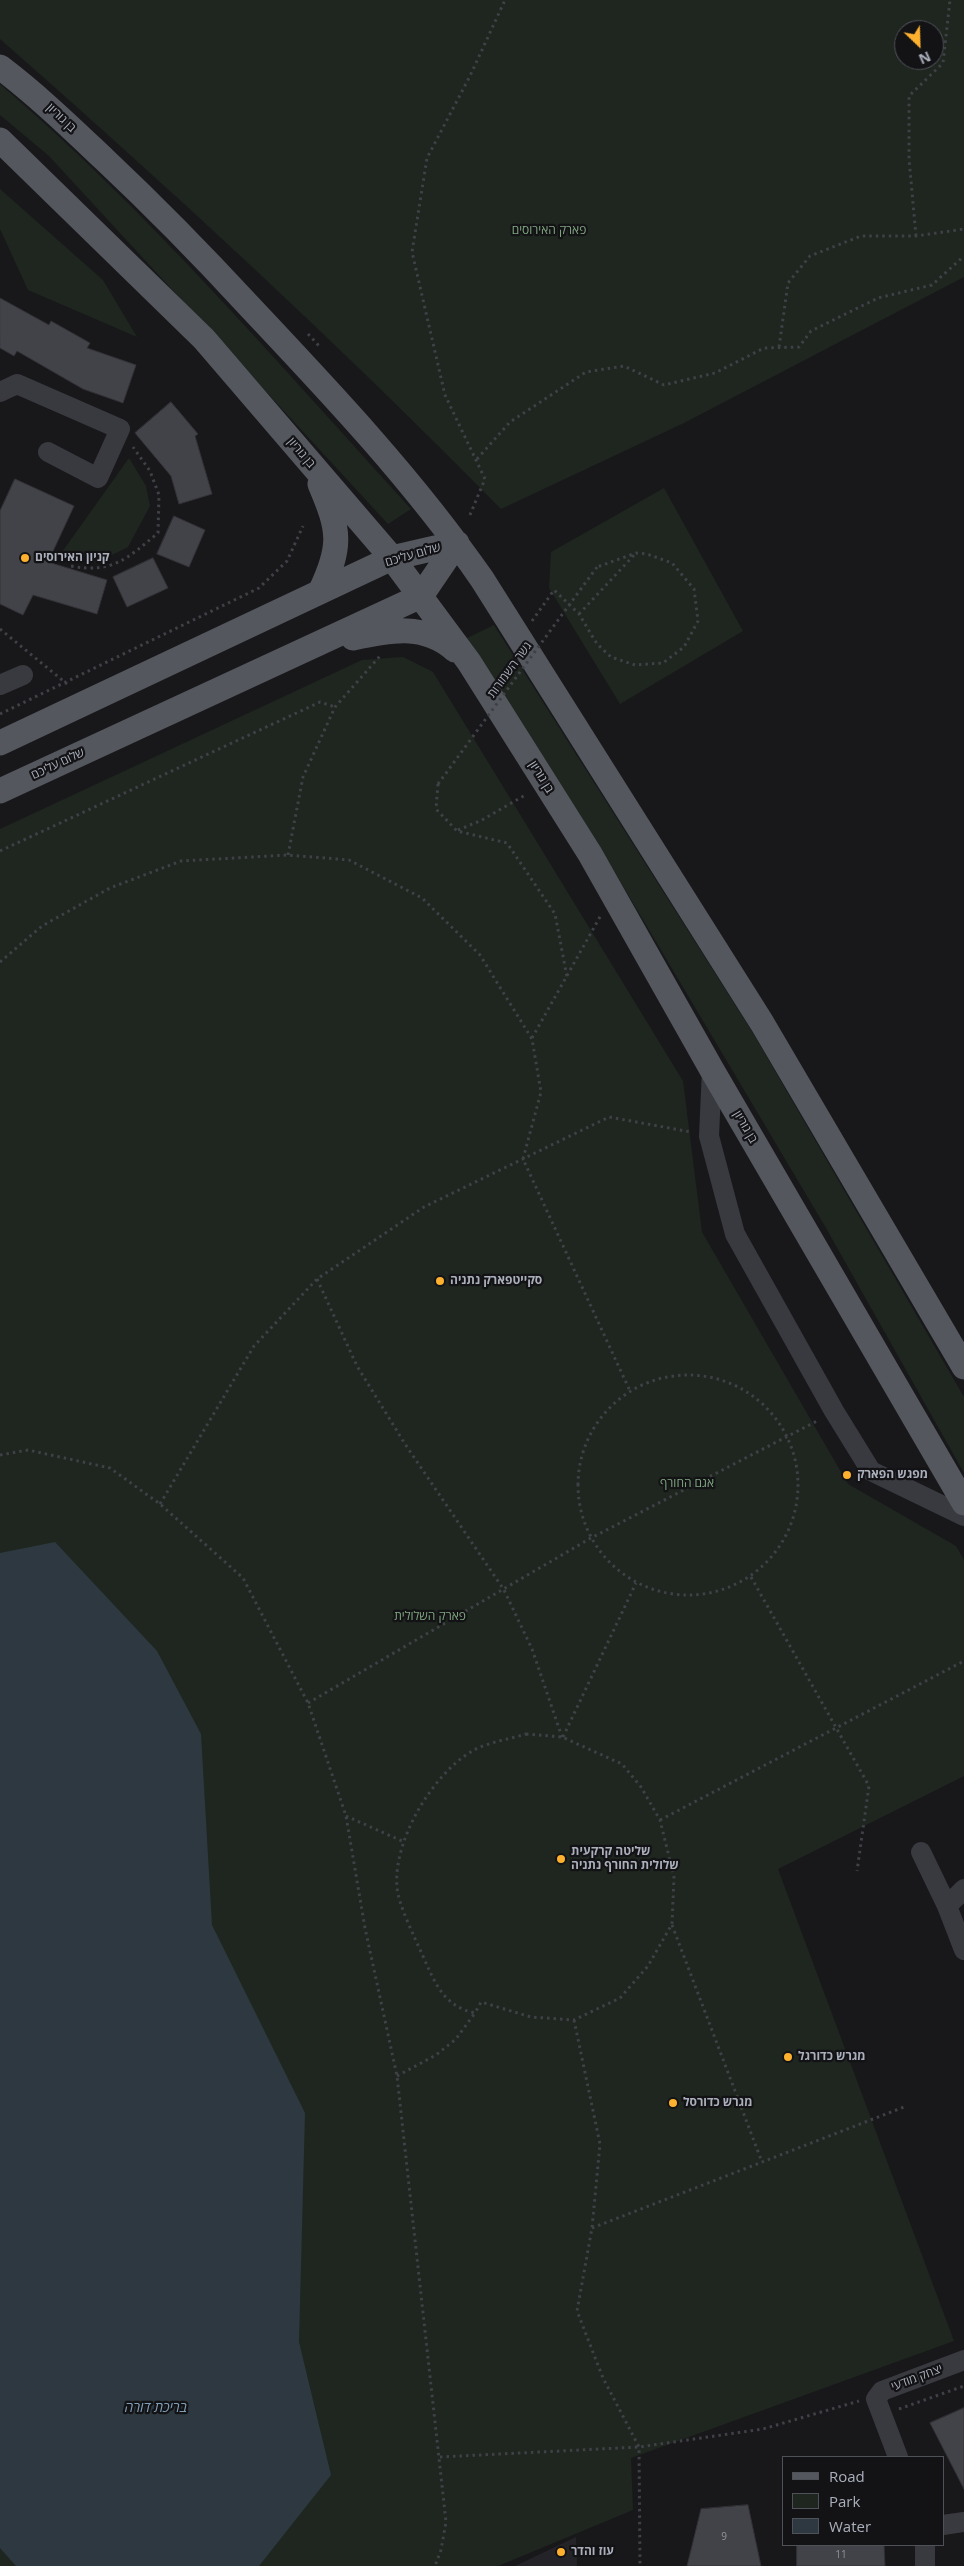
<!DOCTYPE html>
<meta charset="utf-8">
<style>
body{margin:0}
#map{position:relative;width:964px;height:2566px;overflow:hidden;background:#18181b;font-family:"Open Sans",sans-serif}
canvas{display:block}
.legend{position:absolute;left:782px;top:2456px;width:162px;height:90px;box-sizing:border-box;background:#131316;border:1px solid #4f5158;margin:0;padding:6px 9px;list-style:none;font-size:15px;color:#aaafbb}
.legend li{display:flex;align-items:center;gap:10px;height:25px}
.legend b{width:25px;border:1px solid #4f5158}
.north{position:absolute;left:894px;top:20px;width:50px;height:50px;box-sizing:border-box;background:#131316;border:1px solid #4f5158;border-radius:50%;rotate:156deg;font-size:14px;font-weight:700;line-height:20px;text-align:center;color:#aaafbb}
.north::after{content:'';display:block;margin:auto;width:18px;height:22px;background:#fdb12e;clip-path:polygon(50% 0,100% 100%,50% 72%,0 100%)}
</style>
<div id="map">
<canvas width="964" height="2566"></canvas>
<ul class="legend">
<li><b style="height:6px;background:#55575f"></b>Road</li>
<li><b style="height:14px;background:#1e261f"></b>Park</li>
<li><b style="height:14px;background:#2d3840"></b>Water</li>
</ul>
<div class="north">N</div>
</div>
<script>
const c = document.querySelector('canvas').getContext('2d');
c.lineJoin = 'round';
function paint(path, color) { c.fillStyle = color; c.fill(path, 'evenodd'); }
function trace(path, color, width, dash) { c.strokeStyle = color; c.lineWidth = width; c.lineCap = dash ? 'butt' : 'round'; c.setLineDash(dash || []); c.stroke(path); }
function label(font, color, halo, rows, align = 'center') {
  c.font = font + ' "Open Sans",Heebo,sans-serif'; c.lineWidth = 4.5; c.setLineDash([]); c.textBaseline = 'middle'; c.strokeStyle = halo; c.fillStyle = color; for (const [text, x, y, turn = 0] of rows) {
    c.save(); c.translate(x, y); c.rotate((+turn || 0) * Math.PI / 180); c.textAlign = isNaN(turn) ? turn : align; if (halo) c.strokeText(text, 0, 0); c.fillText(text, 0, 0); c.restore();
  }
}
paint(new Path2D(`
 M576 2537 577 2566H515Z`), '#242428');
paint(new Path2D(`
 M0 0H964V277L684 423 501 509C341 346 172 190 0 39ZM904 30H934V60H904Z
 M0 84C150 213 278 363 411 509L388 524 49 156 0 115Z
 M0 189 103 280 137 337 28 290 0 229Z
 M129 458 146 486 150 506 128 547 96 563 62 552Z
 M664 488 743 631 620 704 549 588 551 552Z
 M494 625 753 1033 964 1397V1473L826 1228 595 839 465 639Z
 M403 657 433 672 683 1081 702 1232 848 1484 956 1546 964 1560V1776L778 1869 954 2341 631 2458 633 2510 498 2566H0V829L362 660Z`), '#1e261f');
paint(new Path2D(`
 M55 1542 157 1651 201 1734 212 1925 305 2113 299 2342 331 2475 259 2566H16L0 2548V1553Z`), '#2d3840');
const building = new Path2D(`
 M0 298 49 325 51 321 90 343 87 348 136 365 123 403 83 389 17 351 14 356 0 348Z
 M171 402 198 434 195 436 212 494 179 504 171 476 135 433Z
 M15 479 74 506 48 562 107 580 97 614 33 595 23 615 0 604V511Z
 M174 516 205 530 189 567 157 554Z
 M153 558 168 588 127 607 113 577Z
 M964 2408V2489L930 2423Z
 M748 2505 761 2566H687L701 2509Z
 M797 2545H884L885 2566H797Z`);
paint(building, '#424348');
trace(building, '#323237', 1);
trace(new Path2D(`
 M916 236 909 159V96L943 63 950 0
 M308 334 321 348
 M779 347 788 283 810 256 861 236H916L964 229
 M477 459 510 422 586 372 624 366 664 385 715 373 764 348 799 347 811 331 878 298 932 285 964 256
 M470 515 485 479 445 395 412 252 427 158 470 76 505 0
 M71 566C112 574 128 558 158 533L159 495 150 471 133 447
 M579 614 635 554
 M532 621 554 590 579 614 597 644 611 657 635 665 663 663 684 647 698 621 694 589 672 563 647 554 636 553 597 567
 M0 629 67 684
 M0 714 259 588 287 561 303 526
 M438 784 436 809 457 831 507 843 555 914 567 977
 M458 830 482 820 527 794
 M0 851 320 702 335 707
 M288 855 303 777 335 707 380 656
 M0 962 42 926 110 888 181 861 288 855 349 860 422 898 480 955 532 1039 541 1092 523 1159 630 1391
 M532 1038 601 915
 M317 1279 357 1366 405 1444 504 1590 532 1649 562 1737
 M578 1485a110 110 0 1 1 220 0a110 110 0 1 1-220 0Z
 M0 1455 28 1450 110 1468 160 1504 243 1578 308 1703 346 1816 365 1928 397 2076 446 2522 441 2550 435 2566
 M160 1504 254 1346 317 1279 424 1207 609 1117 691 1132
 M751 1577 869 1786 857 1871
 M308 1703 591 1538 819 1420
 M526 1734 562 1737 622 1764 641 1787 660 1820 674 1877 672 1924 648 1966 620 1998 574 2020 531 2017 481 2002 475 2013C443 2006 435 1983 422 1954 415 1938 398 1904 397 1887 393 1839 434 1772 474 1750 489 1742 510 1739 526 1734Z
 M563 1737 636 1583
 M346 1816 402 1841
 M660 1820 964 1661
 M672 1925 762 2162
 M574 2020 600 2144 592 2228 577 2311 603 2378 639 2447 640 2566
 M397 2076 436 2055 456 2039 475 2013
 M592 2228 904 2107
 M899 2409 964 2386
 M440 2457 639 2447 763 2429 859 2401`), '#3f4147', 3, [2.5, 4]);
trace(new Path2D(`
 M0 392 17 384 120 429 98 478 48 452
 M0 685 23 675
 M712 1070 709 1136 735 1234 834 1411 871 1471 964 1516
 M921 1852 947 1906 964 1950
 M947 1906 964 1889
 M898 2457 876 2399 882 2391 964 2360
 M943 2525 964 2522
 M925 2545V2566`), '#393a40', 20);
trace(new Path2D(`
 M0 67C37 95 70 127 104 159 155 207 203 256 250 307 332 394 414 481 482 579L762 1023 964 1367
 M0 140 204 339 392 558 469 662 590 854 712 1070 964 1503
 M320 592C342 546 340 531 320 484
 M353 638C390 630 424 623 455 650
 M0 743 392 558 457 543
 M0 791 421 596 457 543`), '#55575f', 25);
trace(new Path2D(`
 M438 784 597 567`), '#3f4147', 3, [2.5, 4]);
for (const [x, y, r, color] of [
 [25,558,5,"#fdb12e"],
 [440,1281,5,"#fdb12e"],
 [847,1475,5,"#fdb12e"],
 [561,1859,5,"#fdb12e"],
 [788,2057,5,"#fdb12e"],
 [673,2103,5,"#fdb12e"],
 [561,2552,5,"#fdb12e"]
]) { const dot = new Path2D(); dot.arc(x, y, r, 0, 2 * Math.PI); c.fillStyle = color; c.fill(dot); trace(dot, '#131316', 2); }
label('10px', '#90949e', null, [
 ["9",724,2537],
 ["11",841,2555]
]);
label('12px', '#aaafbb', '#131316', [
 ["בן גוריון",61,118,44],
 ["בן גוריון",301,453,50],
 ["שלום עליכם",413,555,-16],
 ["גשר השמורות",510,670,-54],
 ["שלום עליכם",58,764,-25],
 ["בן גוריון",541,777,58],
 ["בן גוריון",745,1127,60],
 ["יצחק מודעי",917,2378,-21]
]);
label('12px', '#80a781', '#131316', [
 ["פארק האירוסים",549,231],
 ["אגם החורף",687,1484],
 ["פארק השלולית",430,1617]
]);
label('bold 12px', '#aaafbb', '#131316', [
 ["קניון האירוסים",35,558],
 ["סקייטפארק נתניה",450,1281],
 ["מפגש הפארק",857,1475],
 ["שליטה קרקעית",571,1852],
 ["שלולית החורף נתניה",571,1866],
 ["מגרש כדורגל",798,2057],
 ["מגרש כדורסל",683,2103],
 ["עוז והדר",571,2552]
], 'left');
label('italic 14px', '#7f9fb8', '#131316', [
 ["בריכת דורה",156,2408]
]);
</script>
